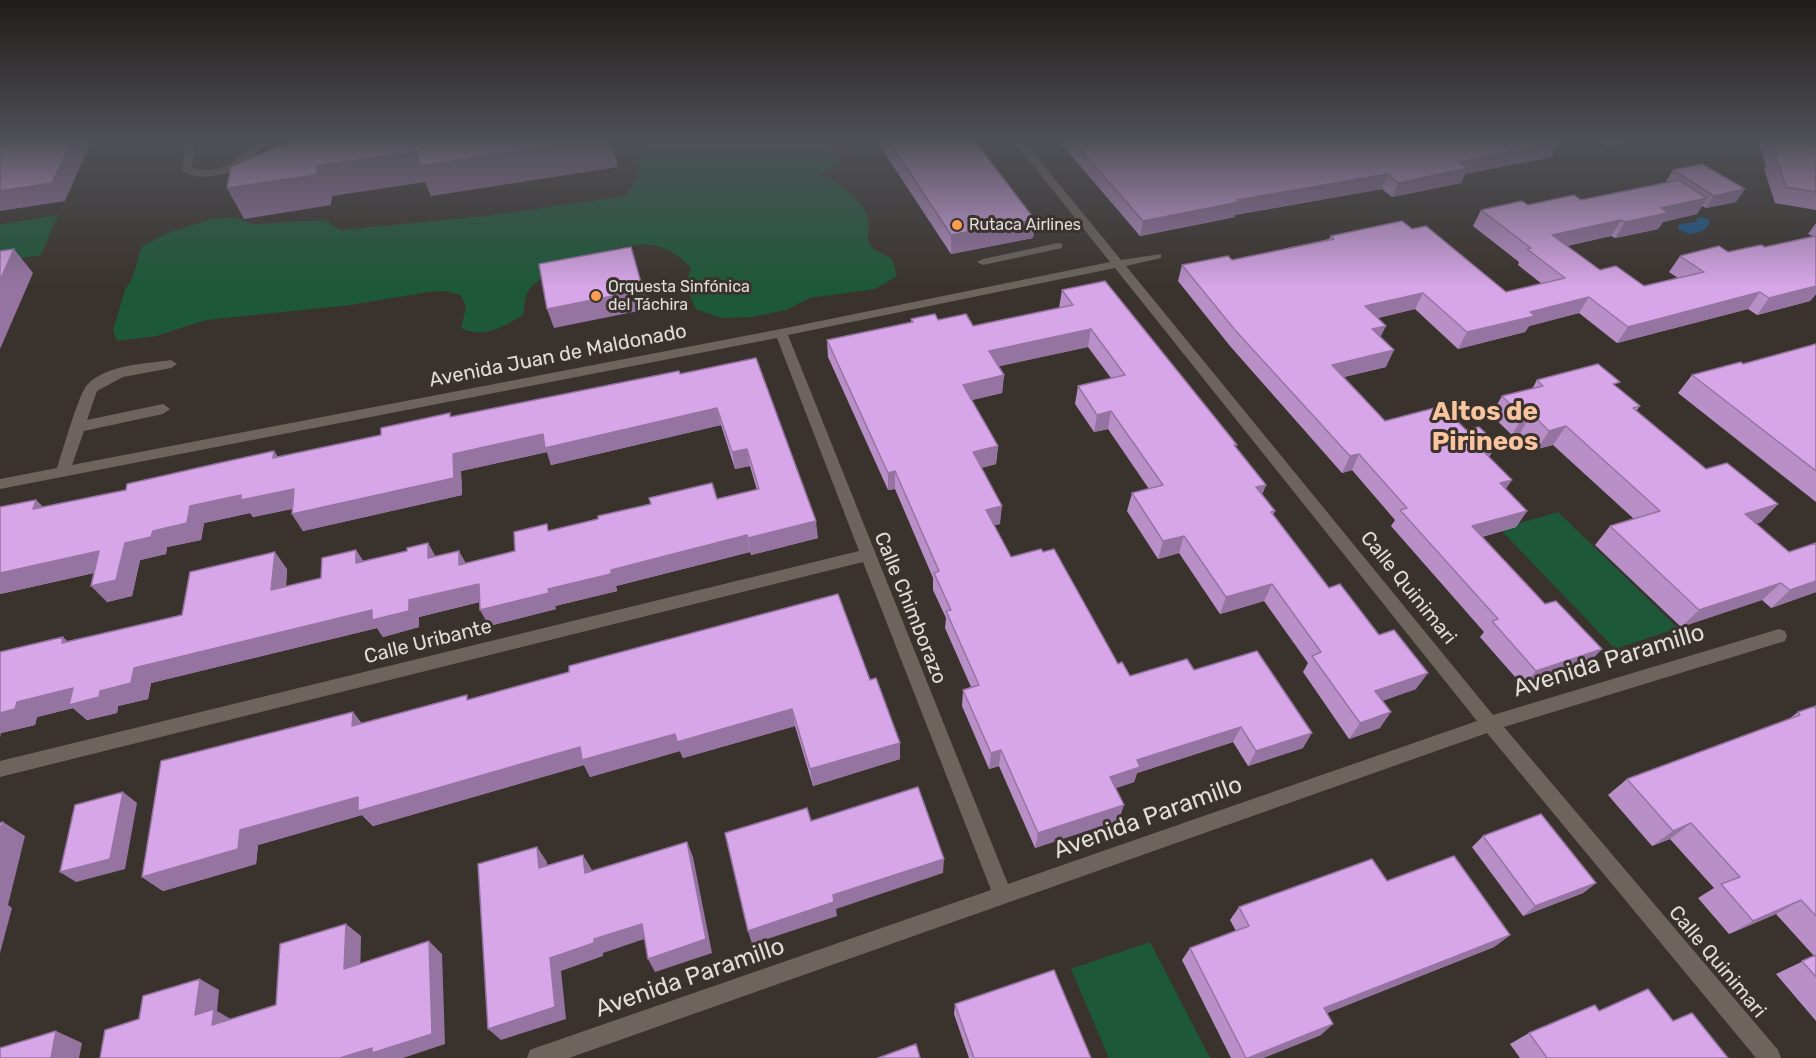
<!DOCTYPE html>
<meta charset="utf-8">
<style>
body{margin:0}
canvas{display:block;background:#3a332d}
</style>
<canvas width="1816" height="1058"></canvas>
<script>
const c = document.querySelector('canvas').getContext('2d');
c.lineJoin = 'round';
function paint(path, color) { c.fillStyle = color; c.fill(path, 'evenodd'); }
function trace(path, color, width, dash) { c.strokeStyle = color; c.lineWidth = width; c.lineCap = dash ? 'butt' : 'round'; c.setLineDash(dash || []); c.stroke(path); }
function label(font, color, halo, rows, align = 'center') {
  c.font = font + ' Rubik,sans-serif'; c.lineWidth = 6; c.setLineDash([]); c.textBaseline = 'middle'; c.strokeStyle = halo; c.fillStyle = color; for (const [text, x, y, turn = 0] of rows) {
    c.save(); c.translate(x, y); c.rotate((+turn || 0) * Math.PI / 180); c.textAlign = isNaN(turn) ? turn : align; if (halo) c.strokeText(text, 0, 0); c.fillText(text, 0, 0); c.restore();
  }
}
paint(new Path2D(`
 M645 140H821L831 147 841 165 819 173C838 183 868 200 869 225 870 233 864 240 872 247 877 252 886 255 892 259L897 276 875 289 810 298 786 310 751 317 720 318 696 309 685 286 691 268C680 256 669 248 652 245 624 241 536 268 526 296 524 302 524 309 523 315 504 327 483 339 461 328L466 307 461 295 444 291 428 292 350 305 206 320 156 336 117 341 113 331 125 290 132 279 142 246 170 232 212 219 233 217 253 224 324 220 341 230 485 216 625 196 639 174 637 162 643 153Z
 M58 215 41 255 0 261V224Z
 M1558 512 1678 628 1615 649 1500 529Z
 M1150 942 1210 1058H1109L1071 969Z`), '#1d5838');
paint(new Path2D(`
 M1701 217 1708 219 1710 223 1703 231 1689 234 1678 229 1679 224 1697 222V218Z`), '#18598d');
paint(new Path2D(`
 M185 140H195L192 168C223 176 238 159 258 140H268C260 149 251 161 241 167 226 176 196 182 182 170Z
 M1013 140H1023L1121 260 1161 254V258L1126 266 1493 715 1779 629 1785 631 1787 636 1785 641 1504 727 1778 1050 1781 1058H1756L1487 733 569 1058H527L530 1050 538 1047 991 890 863 562 0 777V761L859 551 777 338 0 489V479L57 468C62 453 79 393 87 385 107 364 145 364 171 360L177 364 171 368 123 377 97 391 87 420 163 404 170 409 163 414 84 431 72 465 781 329 1110 262ZM1115 268 1477 721 1008 884 788 335Z
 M1058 243 1062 244V248L983 265 977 262 983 259Z`), '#6c645d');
paint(new Path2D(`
 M876 140H974L1035 220 1033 238 951 254Z
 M1058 140H1555L1551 157 1465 174 1461 183 1392 197 1382 189 1235 215V217L1140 236Z
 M1598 140H1641L1608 146Z
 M1758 140H1816V210L1775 203 1764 169 1766 166Z
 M1673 170 1736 202 1706 208 1702 206 1697 214 1663 222 1658 229 1615 238 1611 236 1567 246 1600 270 1644 286 1678 278 1669 272 1680 256 1728 252 1765 247 1813 236 1808 234 1816 223V294L1810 301 1757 315 1748 309 1617 343 1579 313 1529 326 1525 332 1458 349 1415 309 1378 318 1386 367 1344 377 1385 421 1466 430 1497 444 1489 457 1506 489 1527 511 1516 527 1482 537 1588 664 1523 686 1480 637 1484 632 1391 526 1395 520 1352 470 1342 473 1230 346 1178 281 1182 265 1232 260 1329 239 1331 236 1412 229 1506 292 1542 284 1518 265 1519 262 1473 226 1481 210 1581 200 1666 183H1665Z
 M1062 290 1236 447 1266 485 1262 494 1275 511 1273 515 1329 588 1416 689 1382 701 1380 728 1349 739 1303 672 1308 663 1264 601 1220 614 1179 553 1158 559 1127 511 1132 493 1149 489 1108 429 1094 432 1075 404 1078 386 1111 378 1088 347 998 366 1004 375 1002 393 972 400 998 446 996 464 981 468 1000 524 994 525 1011 557 1130 676 1194 670 1303 748 1248 766 1233 742 1137 773 1134 782 1115 788 1119 820 1035 848 999 766 989 769 962 706 963 690 971 687 945 628 946 618 933 590V578L895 489 888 490 828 357 827 340 911 322V319L938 320 973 326 1059 308Z
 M1816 344V502L1678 393 1692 375 1743 364Z
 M756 358 818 538 751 555 750 552 616 586 617 591 555 606 556 609 489 626 480 602 419 617V627L383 637 377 628 151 683 148 699 118 706 117 713 87 720 73 708 37 717 35 725 1 733 0 652 68 641 182 615 287 569 286 587 321 578 356 550 363 561 407 551 428 543 435 556 465 563 515 551 550 531 717 499 757 490 750 466 735 469 721 425 551 465 547 452 461 471 462 495 303 531 292 514V509L253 517 250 513 204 523 201 540 167 547 166 554 140 560 132 596 107 602 94 573 0 594V507L36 500 43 507 126 490 274 451 278 457 381 435 452 417 680 374Z
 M1537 380 1616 386 1640 406 1636 411 1706 469 1778 504 1761 522 1756 524 1789 552 1816 543V592L1771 608 1762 600 1681 627 1595 545 1610 526 1634 519 1553 445 1537 449 1520 433 1512 435 1491 415 1502 396 1532 389Z
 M870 680 900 743V759L813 786 795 726 683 758 680 751 590 777 584 765 373 826 362 815 258 845 256 864 163 891 142 877 353 712 362 724 470 699Z
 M1816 706V1021L1776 974 1814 956 1776 914 1729 934 1698 898 1714 888 1670 839 1652 846 1608 795 1627 779 1789 719 1798 712Z
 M1483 836 1596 883 1583 893 1523 916 1472 847Z
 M1387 881 1510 935 1494 947 1327 1013 1321 1035 1263 1058H1231L1182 960 1190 948 1236 931 1230 920 1239 907Z
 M955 1004 1091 1058H969L954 1014Z
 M1599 1011 1673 1021 1728 1058H1520L1510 1044 1529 1033Z`), '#b98fc8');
paint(new Path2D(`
 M72 140H92L65 201 0 211V191Z
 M451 140H611L618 167 431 196 425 182 332 196 331 205 244 219 227 188 317 166Z
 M1612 140H1641L1608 146Z
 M1559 142 1551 157 1465 174 1461 183 1392 197 1398 183 1459 162Z
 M1388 174 1382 189 1235 215V217L1140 236 1143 221 1237 200Z
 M1745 189 1736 202 1706 208 1714 196Z
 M1707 198 1697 214 1663 222 1658 229 1615 238 1625 222 1661 208Z
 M1035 220 1033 238 951 254V235Z
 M1621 220 1611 236 1543 251 1552 235Z
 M14 249 33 273 0 349V280Z
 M1816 284V294L1810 301 1757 315 1769 298Z
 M643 290 648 309 554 328 547 309Z
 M1760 292 1748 309 1617 343 1628 327Z
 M1423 293 1415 309 1359 322 1365 306Z
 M1589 297 1579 313 1529 326 1525 332 1458 349 1467 332 1530 312Z
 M1386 326 1378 342 1372 329Z
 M1091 329 1088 347 987 369 989 351Z
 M1394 350 1386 367 1325 381 1332 365Z
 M1004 375 1002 393 962 402 963 385Z
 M717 408 721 425 551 465 547 452 461 471 462 495 303 531 292 514 453 454 543 434Z
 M1111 411 1108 429 1094 432 1097 415Z
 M1532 414 1520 433 1512 435 1523 417Z
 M1566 426 1553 445 1537 449 1549 431Z
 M1497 444 1487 460 1481 449Z
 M998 446 996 464 971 470 973 452Z
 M747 449 750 466 735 469 732 452Z
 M274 451 285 468 273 458Z
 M1359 454 1352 470 1342 473 1350 456Z
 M895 471V489L888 490V473Z
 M1512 480 1501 496 1500 483Z
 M1266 485 1259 502 1256 487Z
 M294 489 305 506 253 517 250 513 204 523 201 540 167 547 166 554 140 560 132 596 107 602 91 586 125 543 153 531 190 506 241 495Z
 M36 500 52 517 33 509Z
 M1778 504 1761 522 1728 532 1745 514Z
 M1002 506 1000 524 984 528 986 510Z
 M1527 511 1516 527 1462 542 1472 526Z
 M816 521 818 538 751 555 748 538Z
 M747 535 750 552 616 586 617 591 555 606 556 609 489 626 480 610 611 570Z
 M1184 536 1179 553 1158 559 1163 541Z
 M428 543 437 560 428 558Z
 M356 550 367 567 356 563Z
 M99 551 115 568 0 594V573Z
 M459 551 468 567 459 565Z
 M275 552 287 569 284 607 271 590Z
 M1816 581V592L1771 608 1790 590Z
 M1781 583 1762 600 1681 627 1699 610Z
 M479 584 487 600 419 617V627L383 637 377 628 151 683 148 699 118 706 117 713 87 720 73 708 37 717 35 725 1 733 0 738V713L17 702 73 688 100 691 134 668Z
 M1272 584 1264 601 1220 614 1226 597Z
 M63 637 81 653 62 643Z
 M1602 649 1588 664 1523 686 1536 671Z
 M1428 673 1416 689 1364 707 1375 691Z
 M792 709 795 726 683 758 680 751 590 777 584 765 373 826 362 815 258 845 256 864 163 891 142 877 240 830 358 797 580 747 675 734Z
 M353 712 366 729 352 726Z
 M1391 712 1380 728 1349 739 1360 723Z
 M1241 727 1233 742 1137 773 1134 782 1105 792 1110 777 1137 760Z
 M1312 733 1303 748 1248 766 1256 751Z
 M900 743V759L813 786 810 769Z
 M1001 750 999 766 989 769 991 753Z
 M123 792 137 803 125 869 76 882 60 872Z
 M1124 805 1119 820 1035 848 1038 833Z
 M3 822 25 836 8 905 12 908 0 953V832Z
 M1691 823 1670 839 1652 846 1673 831Z
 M687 842 693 857 712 953 655 972 648 959Z
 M537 847 547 862 549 883 539 868Z
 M583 855 592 870 594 888 585 873Z
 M944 859 943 873 836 909 837 916 752 944 748 931 833 895Z
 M1596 883 1583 893 1523 916 1535 906Z
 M1801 900 1776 914 1729 934 1753 921Z
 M346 924 361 936 360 980 344 969Z
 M642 924 650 937 603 953V956L561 971 566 1019 501 1040 488 1029 550 958 594 939Z
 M1510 935 1494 947 1312 1019 1324 1008Z
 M429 941 442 954 445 1044 403 1058H340Z
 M200 979 219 990 217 1011 234 1021 232 1035 195 1015Z
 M1333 1024 1321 1035 1263 1058H1248Z
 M56 1031 82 1043 79 1058H51Z`), '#9674a2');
const building = new Path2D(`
 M0 140H72L52 183 0 191Z
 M293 140H592L419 166V151L317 166 316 175 227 188 231 167Z
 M888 140H974L1035 220 951 235Z
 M1072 140H1555L1559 142 1459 162 1468 168 1398 183 1388 174 1237 200 1239 202 1143 221Z
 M1773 140H1816V192L1786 187 1775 154 1778 156Z
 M1702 164 1745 189 1714 196 1673 170Z
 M1679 180 1707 198 1661 208 1668 213 1625 222 1621 220 1552 235 1600 270 1616 266 1644 286 1704 272 1680 256 1719 246 1728 252 1761 245 1765 247 1816 236V286L1769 298 1760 292 1628 327 1589 297 1530 312 1535 316 1467 332 1423 293 1365 306 1386 326 1372 329 1394 350 1332 365 1385 421 1442 406 1466 430 1479 427 1497 444 1481 449 1512 480 1500 483 1527 511 1472 526 1545 604 1556 601 1602 649 1536 671 1492 621 1498 619 1400 510 1407 508 1359 454 1350 456 1235 330 1182 265 1228 256 1232 260 1334 239 1331 236 1402 221 1412 229 1426 226 1506 292 1565 278 1527 249 1531 248 1481 210 1522 201 1528 205 1574 195 1581 200Z
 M631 247 643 290 547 309 539 264Z
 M14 249 0 280V251Z
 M1105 281 1237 445H1234L1266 485 1256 487 1275 511 1271 512 1329 588 1340 584 1379 635 1394 630 1428 673 1375 691 1391 712 1360 723 1312 656 1321 652 1272 584 1226 597 1184 536 1163 541 1132 493 1163 485 1111 411 1097 415 1078 386 1125 375 1091 329 989 351 1004 375 963 385 998 446 973 452 1002 506 986 510 1011 557 1041 549 1043 552 1054 549 1118 664 1122 662 1130 676 1187 659 1194 670 1257 651 1312 733 1256 751 1241 727 1137 760 1140 767 1110 777 1124 805 1038 833 1001 750 991 753 963 690 979 685 946 611 951 610 934 573 939 571 895 471 888 473 827 340 913 322 911 319 935 314 938 320 966 314 973 326 1073 305 1062 290Z
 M1816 344V471L1692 375 1741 362 1743 364Z
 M756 358 816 521 748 538 747 535 611 570V574L548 589 549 593 480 610 479 584 409 600V611L372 620V610L134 668 131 683 100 691 99 697 69 705 73 688 17 702 15 709 0 713V652L63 637 62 643 182 615 190 572 275 552 271 590 321 578 322 558 356 550V563L407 551V548L428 543V558L459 551V565L515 551 514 532 547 524 548 531 598 519V516L651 504 649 498 712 483 717 499 759 489 747 449 732 452 717 408 545 448 543 434 453 454 454 478 292 514 294 489 241 500V495L190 506 187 523 153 531 151 537 125 543 116 580 91 586 99 551 0 573V507L36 500 33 509 126 490 127 484 215 464 274 451 273 458 381 435V428L450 413V417L679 371 680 374Z
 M1598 364 1620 382 1613 384 1640 406 1633 408 1706 469 1727 463 1778 504 1745 514 1789 552 1816 543V581L1790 590 1781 583 1699 610 1610 526 1660 511 1566 426 1549 431 1532 414 1523 417 1502 396 1543 386 1537 380Z
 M838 594 870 680 876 678 900 743 810 769 792 709 677 742 675 734 582 760 580 747 358 811V797L240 830 238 849 142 877 161 761 353 712 352 726 467 695V700L569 672V666Z
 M1816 706V916L1801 900 1753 921 1721 884 1740 877 1691 823 1673 831 1627 779 1800 715 1798 712Z
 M918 787 944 859 833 895 834 902 748 931 725 833 807 808 811 821Z
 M123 792 110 859 60 872 75 805Z
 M1541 814 1596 883 1535 906 1483 836Z
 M3 822 0 832V823Z
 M687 842 706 939 648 959 642 924 594 939V943L550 958 555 1007 488 1029 478 864 537 847 539 868 583 855 585 873Z
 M1454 856 1510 935 1324 1008 1333 1024 1248 1058H1246L1190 948 1249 926 1239 907 1372 859 1387 881Z
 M346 924 344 969 429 941 432 1034 372 1053V1048L340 1058H100L105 1030 139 1019 143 996 200 979 195 1015 214 1009 212 1025 276 1005 280 944Z
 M1816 955V977L1802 961Z
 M1054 970 1091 1058H974L955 1004Z
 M1648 989 1673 1021 1692 1013 1728 1058H1547L1529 1033 1595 1005 1599 1011Z
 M56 1031 51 1058H0V1048Z
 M916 1044 920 1058H878Z`);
paint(building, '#d7a6e8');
trace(building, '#9674a2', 1.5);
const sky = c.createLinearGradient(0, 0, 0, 288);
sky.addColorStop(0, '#201c19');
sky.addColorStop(0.49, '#4f5057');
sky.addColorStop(1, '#4f505700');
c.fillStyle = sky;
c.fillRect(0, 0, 1816, 288);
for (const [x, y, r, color] of [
 [957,225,6,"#fc9e52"],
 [596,296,6,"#fc9e52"]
]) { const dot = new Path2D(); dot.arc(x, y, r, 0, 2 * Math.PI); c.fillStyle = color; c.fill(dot); trace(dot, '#3a332d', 2); }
label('16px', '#e0dcd8', '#3a332d', [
 ["Rutaca Airlines",969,225],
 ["Orquesta Sinfónica",608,287],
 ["del Táchira",608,305]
], 'left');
label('20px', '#e0dcd8', '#3a332d', [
 ["Avenida Juan de Maldonado",558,356,-11],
 ["Calle Quinimari",1408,588,51],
 ["Calle Chimborazo",910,608,68],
 ["Calle Uribante",428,642,-14],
 ["Calle Quinimari",1717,962,50]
]);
label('24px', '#e0dcd8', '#3a332d', [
 ["Avenida Paramillo",1609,661,-17],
 ["Avenida Paramillo",1148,818,-20],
 ["Avenida Paramillo",690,978,-19]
]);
label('bold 26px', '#fac49e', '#3a332d', [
 ["Altos de",1485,412],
 ["Pirineos",1485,442]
]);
</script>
